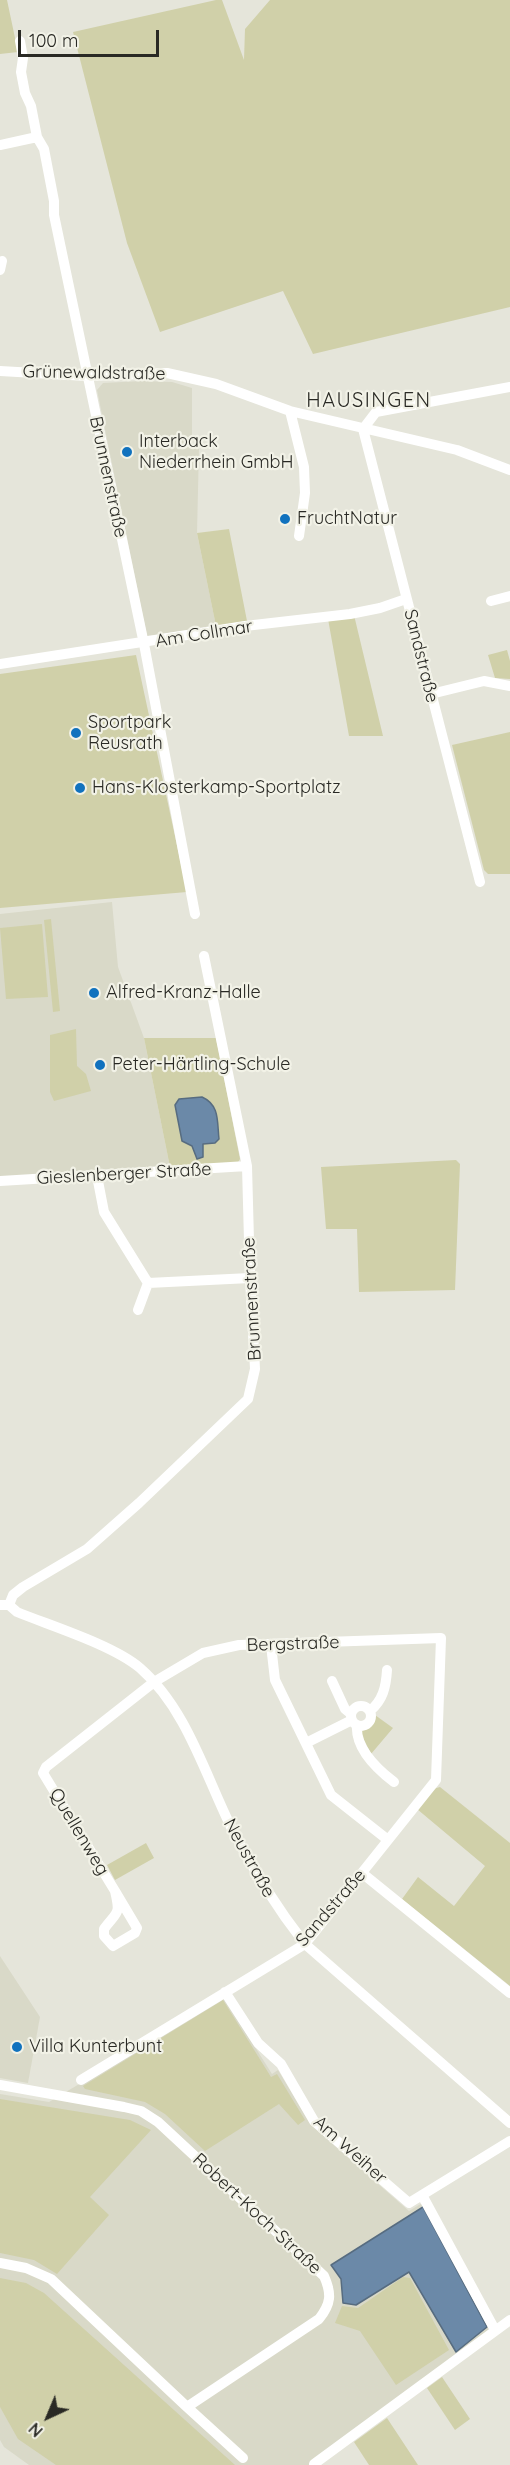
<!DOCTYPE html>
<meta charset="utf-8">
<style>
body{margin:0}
#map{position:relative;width:510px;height:2465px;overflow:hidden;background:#e5e5da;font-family:Quicksand,sans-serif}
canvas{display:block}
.north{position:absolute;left:18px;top:2387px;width:60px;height:60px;-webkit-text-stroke:4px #f2f2e7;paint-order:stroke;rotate:224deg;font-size:16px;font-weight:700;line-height:24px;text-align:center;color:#292924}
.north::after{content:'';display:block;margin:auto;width:21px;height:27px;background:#292924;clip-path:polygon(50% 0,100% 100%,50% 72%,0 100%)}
.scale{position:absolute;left:18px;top:30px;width:141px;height:27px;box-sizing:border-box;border:3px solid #292924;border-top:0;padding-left:8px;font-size:18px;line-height:21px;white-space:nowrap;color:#292924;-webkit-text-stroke:4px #f2f2e7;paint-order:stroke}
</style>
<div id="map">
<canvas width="510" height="2465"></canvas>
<div class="north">N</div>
<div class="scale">100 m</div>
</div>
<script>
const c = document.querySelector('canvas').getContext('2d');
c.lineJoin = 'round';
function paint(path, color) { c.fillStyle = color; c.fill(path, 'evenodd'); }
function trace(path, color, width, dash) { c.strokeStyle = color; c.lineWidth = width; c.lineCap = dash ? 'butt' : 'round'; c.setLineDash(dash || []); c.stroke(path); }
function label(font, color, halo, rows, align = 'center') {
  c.font = font + ' Quicksand,sans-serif'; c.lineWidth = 4.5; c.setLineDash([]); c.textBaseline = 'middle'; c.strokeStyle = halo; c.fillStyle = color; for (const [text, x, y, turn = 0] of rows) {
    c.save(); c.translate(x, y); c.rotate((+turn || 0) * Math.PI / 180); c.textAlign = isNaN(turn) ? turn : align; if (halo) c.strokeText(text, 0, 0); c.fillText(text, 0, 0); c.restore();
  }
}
paint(new Path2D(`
 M143 381 172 382 192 388V447L199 448 197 533 216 626 147 636 97 390 103 383Z
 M112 902 118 967 144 1038 170 1167 0 1180V914Z
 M0 1956 40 2017 28 2083 0 2078Z
 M224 1998 272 2074 278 2070 311 2125 409 2211 424 2202 491 2328 309 2465H29L4 2447 0 2440V2094L49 2102Z`), '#d9d9c8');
paint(new Path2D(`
 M0 0H7L18 52 0 54Z
 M216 0H222L244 60 245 29 270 0H510V307L313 354 283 291 160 332 127 243 73 32Z
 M229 529 247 621 216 626 197 533Z
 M354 615 383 736H349L328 619Z
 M507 650 510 661V679L495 678 488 655Z
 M136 655 187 892 0 908V674Z
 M510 732V874H488L484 870 452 745Z
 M51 919 60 1011 53 1012 44 920Z
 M42 924 48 997 6 999 0 928Z
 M76 1029 77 1066 86 1074 91 1091 54 1101 50 1092V1035Z
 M144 1038H216L240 1159 237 1164 170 1167Z
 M456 1160 460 1164 455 1290 359 1292 357 1229H326L321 1167Z
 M375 1715 393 1728 371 1754 361 1734 362 1731 372 1725Z
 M440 1787 510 1843V1986L402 1899 418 1877 454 1906 485 1866 417 1809 433 1789Z
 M146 1843 154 1858 115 1880 107 1865Z
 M223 2000 271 2077 277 2074 305 2120 298 2125 279 2104 205 2151 165 2114 145 2102 85 2089 83 2086Z
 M0 2099 130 2120 151 2130 90 2197 109 2215 57 2274 34 2260 0 2253Z
 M403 2277 410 2278 449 2350 396 2385 360 2331 335 2323 342 2306 358 2308Z
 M0 2278 26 2283 44 2293 235 2465H56L18 2439 0 2407Z
 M442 2377 470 2419 455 2430 427 2388Z
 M387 2418 418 2465H369L354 2442Z`), '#d0d0a9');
const water = new Path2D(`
 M202 1097C220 1105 217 1122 219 1139L215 1143 203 1144V1157L197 1159 192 1146 182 1141 175 1105 179 1099Z
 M423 2207 487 2327 456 2352 409 2272 356 2305 343 2303 341 2279 331 2265Z`);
paint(water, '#6b89a8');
trace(water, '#576c80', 1.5);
trace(new Path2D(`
 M20 41 23 58 21 72 25 93 31 106 37 137 44 149 54 201V215L144 644 195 914
 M0 145 37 137
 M0 270 2 261
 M0 371 87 376 167 373 216 384 290 411 457 450 510 470
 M290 411 304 467 305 493 299 536
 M491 601 510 596
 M0 664 245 626 350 614 380 608 406 599
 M431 694 484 681 510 686
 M480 882 363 429 376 412 510 387
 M97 1176 104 1212 148 1283 138 1310
 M0 1181 247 1166
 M148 1283 250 1278
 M0 1605H9L17 1612C51 1626 113 1645 140 1668 187 1709 205 1775 232 1829 253 1870 277 1908 305 1944L510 2123
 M9 1605 13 1595 23 1587 87 1549 139 1503 248 1399 255 1369 250 1278 247 1166 204 956
 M271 1645 275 1680 331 1795 388 1840
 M332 1681 345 1709 351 1714
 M351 1716a10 10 0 1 1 20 0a10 10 0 1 1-20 0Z
 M370 1711C383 1700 386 1687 387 1670
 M357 1725C355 1749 377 1769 394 1782
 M306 1743 352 1720
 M362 1873 510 1993
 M225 1992 258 2043 281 2064 314 2121 409 2203 510 2141
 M81 2080 305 1944 436 1780 441 1638 239 1645 203 1653 154 1682 46 1767 43 1773 115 1891C121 1916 117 1911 104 1929V1936L113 1946 135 1933 137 1928 115 1891
 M0 2085 124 2107 141 2111 158 2122 324 2276C332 2294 331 2304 319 2319L187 2407 51 2279 26 2268 0 2263
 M422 2195 495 2330
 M187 2407 243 2458
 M314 2464 510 2320`), '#fff', 10);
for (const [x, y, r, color] of [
 [127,452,6,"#1172be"],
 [285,519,6,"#1172be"],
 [76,733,6,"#1172be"],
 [80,788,6,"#1172be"],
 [94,993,6,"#1172be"],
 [100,1065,6,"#1172be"],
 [17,2047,6,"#1172be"]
]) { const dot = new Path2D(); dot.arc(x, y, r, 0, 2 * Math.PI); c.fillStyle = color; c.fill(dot); trace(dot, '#f2f2e7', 2); }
label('18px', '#292924', '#f2f2e7', [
 ["Grünewaldstraße",94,373,1],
 ["Brunnenstraße",108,477,78],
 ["Am Collmar",204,634,-9],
 ["Sandstraße",421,656,76],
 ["Gieslenberger Straße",124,1174,-3],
 ["Brunnenstraße",252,1299,-93],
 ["Bergstraße",293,1644,-2],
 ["Quellenweg",79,1832,59],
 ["Neustraße",249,1858,61],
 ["Sandstraße",331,1908,-49],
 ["Am Weiher",350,2150,42],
 ["Robert-Koch-Straße",257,2214,43]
]);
label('18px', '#292924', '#f2f2e7', [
 ["Interback",139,442],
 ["Niederrhein GmbH",139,463],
 ["FruchtNatur",297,519],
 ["Sportpark",88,723],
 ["Reusrath",88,744],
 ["Hans-Klosterkamp-Sportplatz",92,788],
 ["Alfred-Kranz-Halle",106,993],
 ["Peter-Härtling-Schule",112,1065],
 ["Villa Kunterbunt",29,2047]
], 'left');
c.letterSpacing = '1.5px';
label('20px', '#292924', '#f2f2e7', [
 ["HAUSINGEN",369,401]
]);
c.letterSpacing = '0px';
</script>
